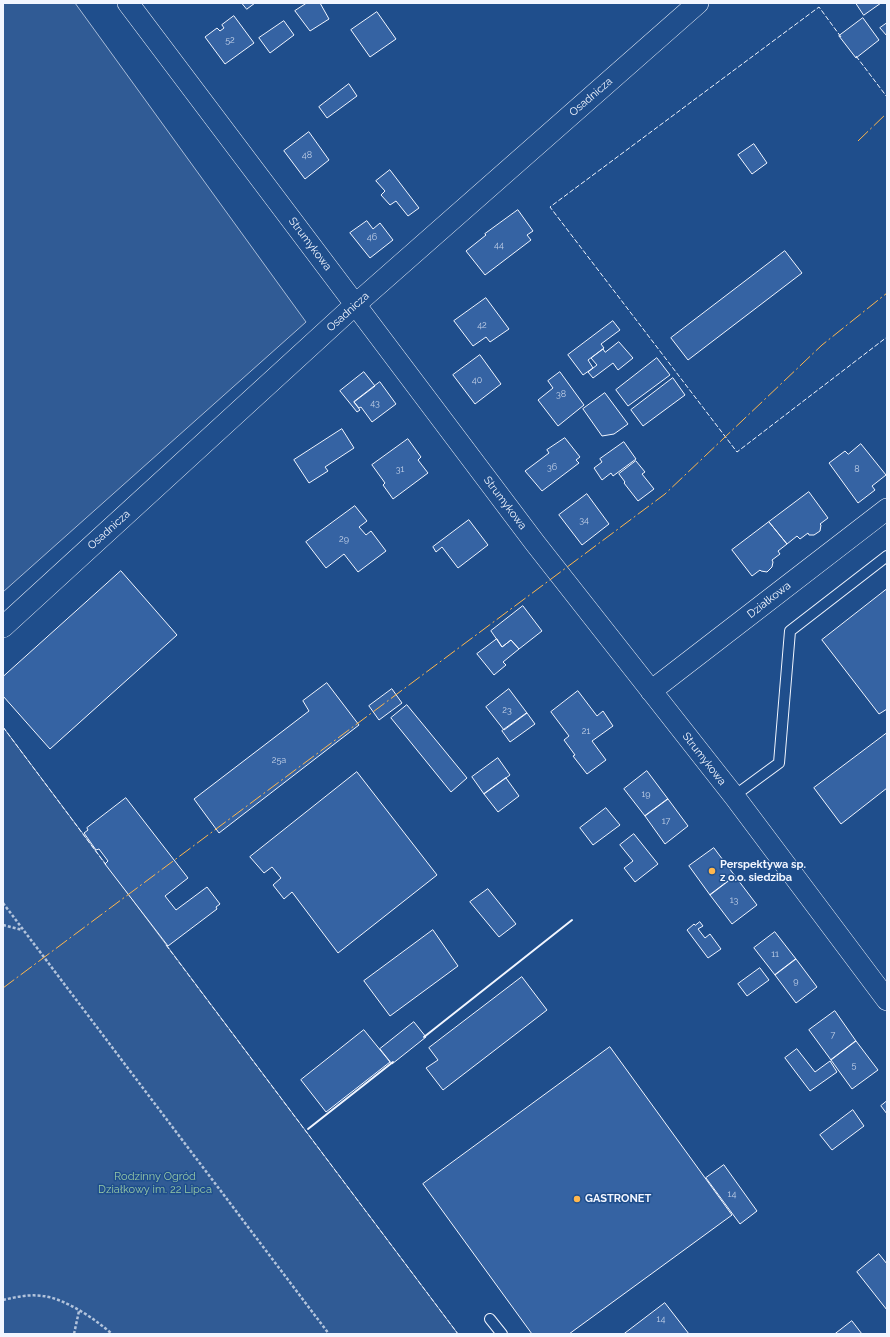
<!DOCTYPE html>
<meta charset="utf-8">
<style>
body{margin:0}
#map{position:relative;width:890px;height:1337px;overflow:hidden;background:#1f4e8c;font-family:Raleway,sans-serif}
canvas{display:block}
.frame{position:absolute;inset:0;border:4px solid #f2f6ff;pointer-events:none}
</style>
<div id="map">
<canvas width="890" height="1337"></canvas>
<div class="frame"></div>
</div>
<script>
const c = document.querySelector('canvas').getContext('2d');
c.lineJoin = 'round';
function paint(path, color) { c.fillStyle = color; c.fill(path, 'evenodd'); }
function trace(path, color, width, dash) { c.strokeStyle = color; c.lineWidth = width; c.lineCap = dash ? 'butt' : 'round'; c.setLineDash(dash || []); c.stroke(path); }
function label(font, color, halo, rows, align = 'center') {
  c.font = font + ' Raleway,sans-serif'; c.lineWidth = 3; c.setLineDash([]); c.textBaseline = 'middle'; c.strokeStyle = halo; c.fillStyle = color; for (const [text, x, y, turn = 0] of rows) {
    c.save(); c.translate(x, y); c.rotate((+turn || 0) * Math.PI / 180); c.textAlign = isNaN(turn) ? turn : align; if (halo) c.strokeText(text, 0, 0); c.fillText(text, 0, 0); c.restore();
  }
}
const green = new Path2D(`
 M3 3H75L306 322 3 592Z
 M3 727 458 1334H3Z`);
paint(green, '#305b95');
trace(green, '#a8bbd7', 1);
const building = new Path2D(`
 M242 3H255L247 9Z
 M307 3H320L329 19 310 31 295 11Z
 M856 3H881L864 15Z
 M377 12 396 39 370 57 351 30Z
 M234 16 254 43 225 64 205 37 217 28 220 31 224 28 222 25Z
 M863 18 879 40 856 58 839 36Z
 M284 21 294 35 270 53 259 38Z
 M887 23V36L880 28Z
 M349 84 357 96 327 118 319 107Z
 M309 132 329 160 305 179 284 151Z
 M754 144 767 163 752 174 738 155Z
 M390 170 419 208 408 216 396 201 390 205 381 195 385 191 376 181Z
 M518 210 533 231 527 235 531 240 485 275 466 251 486 235 485 234Z
 M367 221 373 229 380 223 393 240 370 258 350 233Z
 M785 251 802 273 688 360 671 338Z
 M486 298 509 329 490 342 486 337 473 346 454 321Z
 M613 321 620 330 601 344 604 348 588 360 593 368 583 375 568 355Z
 M619 342 633 358 618 370 613 363 593 378 588 372 597 365 591 358 603 349 605 352Z
 M480 355 501 384 475 404 453 375Z
 M657 358 670 375 628 406 616 390Z
 M364 372 375 386 354 402 360 410 357 412 340 391Z
 M560 372 584 405 558 426 538 400 553 388 548 381Z
 M673 378 685 395 643 426 631 410Z
 M380 382 396 404 372 422 361 407 359 408 354 402Z
 M605 393 628 424 614 434 602 436 583 409Z
 M342 429 354 448 325 467 328 471 309 483 294 460Z
 M565 438 580 457 576 460 579 463 542 491 525 471 549 453 547 450Z
 M408 439 421 457 418 460 428 473 393 499 383 485 385 483 372 465Z
 M624 442 636 459 613 476 611 473 602 480 594 468 602 462 600 459Z
 M861 444 886 475 872 486 875 490 858 503 829 463 845 451 848 454Z
 M636 461 645 472 642 474 654 489 638 501 624 483 625 482 619 474Z
 M809 492 828 518 820 524 821 525 820 531 814 535H809L808 533 800 539 797 536 787 544 769 522Z
 M587 494 609 524 582 545 559 515Z
 M355 506 367 521 359 527 366 535 371 531 386 551 358 572 344 554 326 568 306 542Z
 M469 520 488 545 458 568 442 547 436 552 433 547Z
 M769 522 787 544 778 551 780 554 772 560 773 562 772 567 767 572 761 571 760 570 752 576 732 550Z
 M121 571 177 635 50 749 3 696V677Z
 M887 589V709L879 714 822 640Z
 M523 606 542 631 519 649 511 640 502 647 491 631Z
 M497 639 502 647 511 640 519 649 503 662 506 665 494 675 477 654Z
 M327 683 359 725 219 833 194 799 309 711 303 701Z
 M392 689 402 703 379 720 369 706Z
 M509 689 527 713 504 730 486 707Z
 M578 691 597 716 603 711 613 726 592 741 606 760 587 774 573 756 575 755 564 740 569 736 551 712Z
 M407 705 467 778 451 792 391 718Z
 M527 713 535 724 510 742 502 731Z
 M887 733V788L841 824 814 788Z
 M498 758 510 775 484 794 472 777Z
 M647 771 668 799 645 816 624 789Z
 M357 772 437 875 338 953 292 892 284 899 273 885 281 878 272 867 264 873 250 857Z
 M506 778 519 796 498 812 484 794Z
 M126 798 188 878 165 896 176 910 207 887 220 904 216 907 217 909 168 946 105 864 108 861 99 849 96 850 84 833 88 830 87 828Z
 M668 799 688 826 665 844 645 816Z
 M606 808 620 825 593 845 580 828Z
 M634 834 658 864 635 882 624 868 633 861 620 845Z
 M714 848 735 876 710 895 689 866Z
 M735 876 757 905 732 924 710 895Z
 M488 889 516 924 499 937 470 902Z
 M700 922 703 926 698 929 705 938 710 934 721 949 708 958 687 930 694 924 695 925Z
 M433 930 458 966 390 1016 364 981Z
 M775 932 796 959 775 975 754 948Z
 M796 959 817 987 796 1003 775 975Z
 M760 968 769 980 747 996 738 984Z
 M522 977 547 1010 443 1090 426 1068 438 1060 429 1048Z
 M835 1011 856 1041 831 1060 809 1030Z
 M414 1022 426 1037 392 1064 380 1049Z
 M364 1030 390 1062 326 1112 301 1080Z
 M856 1041 878 1070 852 1089 831 1060Z
 M610 1047 732 1215 569 1334H532L423 1184Z
 M797 1049 815 1072 830 1061 837 1072 810 1091 785 1058Z
 M887 1101V1114L881 1106Z
 M853 1110 864 1126 832 1150 820 1135Z
 M724 1165 757 1211 740 1224 706 1178Z
 M879 1254 887 1264V1310L857 1272Z
 M665 1303 689 1334H624Z
 M852 1321 862 1334H835Z`);
paint(building, '#3563a3');
trace(building, '#f2f6ff', 1);
const lane = new Path2D(`
 M734 796 779 763 790 631 887 556
 M490 1319 502 1334`);
const street = new Path2D(`
 M128 3 535 543 734 796 887 1000
 M3 627 356 304 698 3
 M651 691 887 509`);
trace(lane, '#f2f6ff', 12);
trace(street, '#f2f6ff', 22);
trace(new Path2D(`
 M3 903 329 1334
 M3 925 22 930
 M3 1300C16 1297 29 1294 43 1296 64 1298 97 1320 112 1334
 M74 1334 79 1311`), '#b3c4dc', 2.5, [3, 2]);
trace(lane, '#1f4e8c', 10);
trace(street, '#1f4e8c', 21);
trace(new Path2D(`
 M841 37 819 7 550 207 737 452 887 337
 M856 56 887 97
 M3 727 106 865
 M166 945 458 1334`), '#f2f6ff', 1, [5, 2]);
trace(new Path2D(`
 M424 1037 572 920
 M308 1129 393 1062`), '#f2f6ff', 2);
trace(new Path2D(`
 M858 141 887 113
 M3 988 665 494 822 345 887 293`), '#ffb74d', 1, [14, 3, 2, 3]);
for (const [x, y, r, color] of [
 [712,871,4,"#ffb74d"],
 [577,1199,4,"#ffb74d"]
]) { const dot = new Path2D(); dot.arc(x, y, r, 0, 2 * Math.PI); c.fillStyle = color; c.fill(dot); trace(dot, '#1f4e8c', 1.5); }
label('9px', '#c3d1e8', null, [
 ["52",230,40],
 ["48",307,155],
 ["46",372,237],
 ["44",499,245],
 ["42",482,325],
 ["40",477,380],
 ["38",561,394],
 ["43",375,403],
 ["36",552,467],
 ["31",400,469],
 ["8",857,469],
 ["34",584,520],
 ["29",344,539],
 ["23",507,710],
 ["21",586,731],
 ["25a",279,760],
 ["19",646,794],
 ["17",666,821],
 ["13",734,900],
 ["11",775,954],
 ["9",796,981],
 ["7",833,1035],
 ["5",854,1065],
 ["14",732,1194],
 ["14",661,1319]
]);
label('11px', '#f2f6ff', '#1f4e8c', [
 ["Osadnicza",591,97,-41],
 ["Strumykowa",310,244,53],
 ["Osadnicza",348,312,-42],
 ["Strumykowa",505,503,53],
 ["Osadnicza",109,530,-42],
 ["Działkowa",769,600,-38],
 ["Strumykowa",704,759,52]
]);
label('bold 11px', '#f2f6ff', '#1f4e8c', [
 ["Perspektywa sp.",720,865],
 ["z o.o. siedziba",720,878],
 ["GASTRONET",585,1199]
], 'left');
label('11px', '#97c8a6', '#1f4e8c', [
 ["Rodzinny Ogród",155,1177],
 ["Działkowy im. 22 Lipca",155,1190]
]);
</script>
